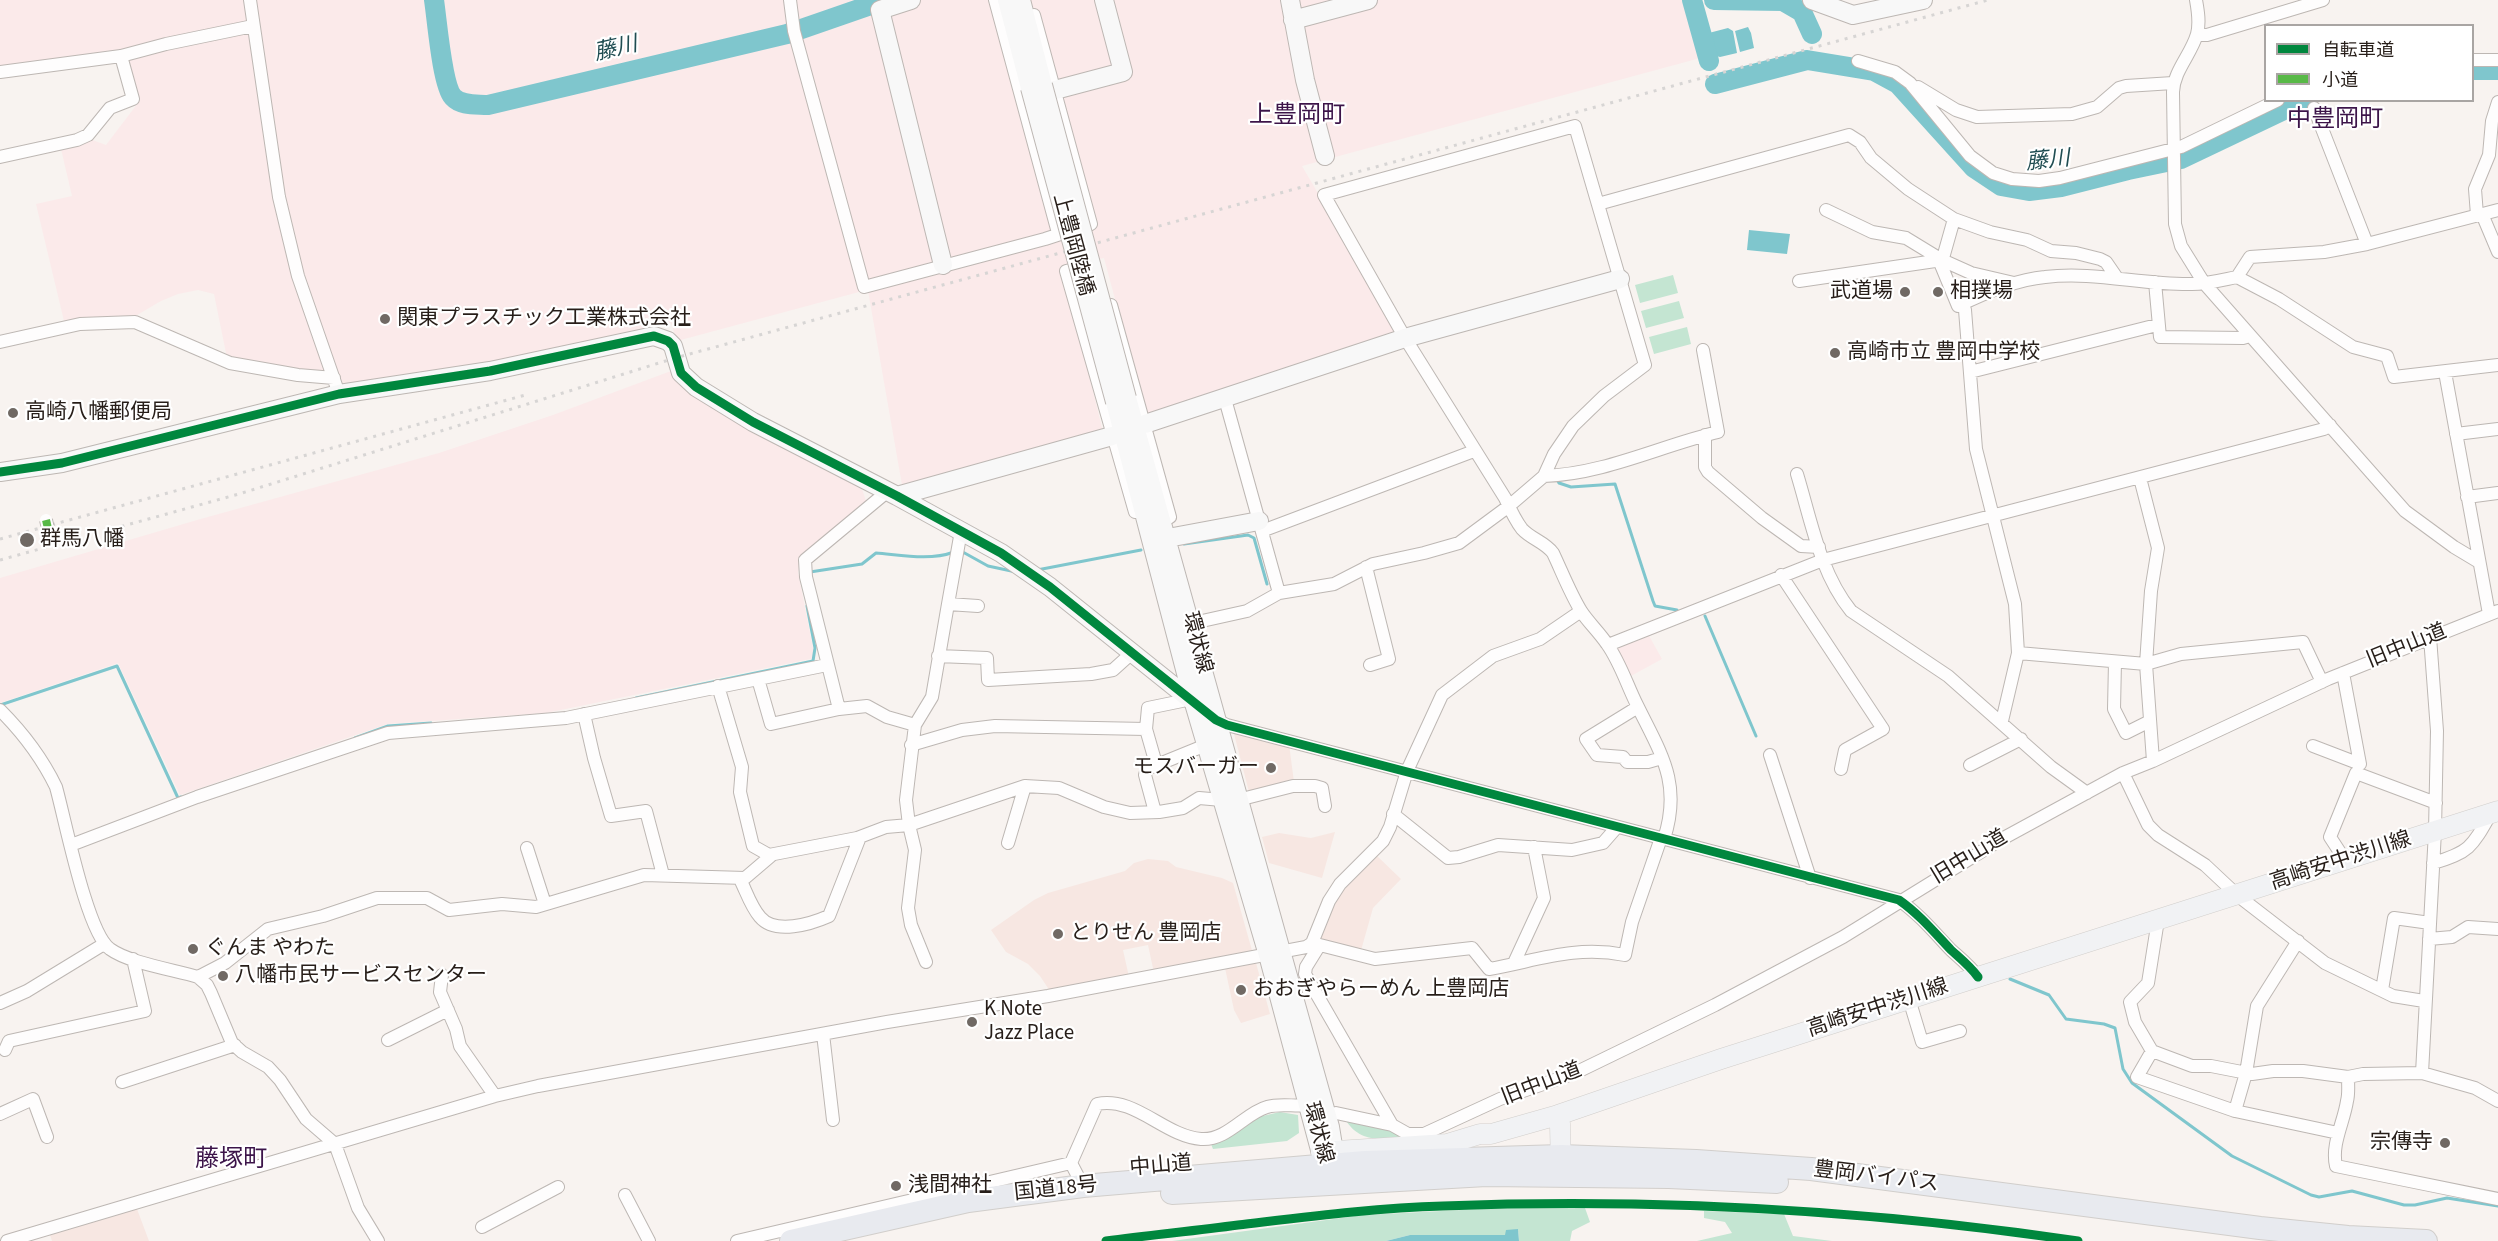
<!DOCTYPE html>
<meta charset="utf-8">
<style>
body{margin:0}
#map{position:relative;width:2498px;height:1241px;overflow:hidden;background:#f8f3f0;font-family:"Source Sans 3","Noto Sans JP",sans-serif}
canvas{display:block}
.legend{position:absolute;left:2264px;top:24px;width:210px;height:78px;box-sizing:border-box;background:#fff;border:2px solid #a9a5a3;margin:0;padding:8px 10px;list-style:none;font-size:18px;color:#271e19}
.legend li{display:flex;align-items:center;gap:12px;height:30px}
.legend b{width:30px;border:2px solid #a9a5a3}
</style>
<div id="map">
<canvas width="2498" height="1241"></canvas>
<ul class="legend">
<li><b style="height:8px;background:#00873e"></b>自転車道</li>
<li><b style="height:8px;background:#58b947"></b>小道</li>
</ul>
</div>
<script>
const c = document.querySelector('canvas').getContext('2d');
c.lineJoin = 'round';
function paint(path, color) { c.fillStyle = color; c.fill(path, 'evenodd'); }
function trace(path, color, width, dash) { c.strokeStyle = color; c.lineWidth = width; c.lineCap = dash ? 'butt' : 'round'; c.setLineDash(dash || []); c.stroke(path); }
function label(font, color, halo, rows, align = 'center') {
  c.font = font + ' "Source Sans 3","Noto Sans JP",sans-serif'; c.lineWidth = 4.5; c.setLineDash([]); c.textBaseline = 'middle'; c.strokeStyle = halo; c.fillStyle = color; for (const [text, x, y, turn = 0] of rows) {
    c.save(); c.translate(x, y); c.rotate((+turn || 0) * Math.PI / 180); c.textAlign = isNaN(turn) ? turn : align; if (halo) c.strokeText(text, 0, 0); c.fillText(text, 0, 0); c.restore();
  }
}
paint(new Path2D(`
 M1233 730 1289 744 1294 782 1249 792Z
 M1335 832 1322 878 1269 863 1262 837 1279 833 1311 838Z
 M1375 854 1401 879 1373 908 1360 954 1317 940 1342 886Z
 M1148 859 1168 861 1176 867 1222 878 1233 883 1253 954 1154 973 1148 945 1123 950 1129 977 1050 991 1040 976 1028 964 1006 952 991 930 1034 900 1048 893 1125 871 1134 863Z
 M1256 963 1270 1014 1241 1023 1234 1010 1225 968Z
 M137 1209 149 1241H52L50 1235Z`), '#f7e7e2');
paint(new Path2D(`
 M0 0H785L788 27 859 292 677 341 671 323 539 355 341 386 227 358 214 294 198 290 178 294 161 301 132 318 64 321 36 204 72 196 61 149 87 138 106 145 138 103 126 59 0 69Z
 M796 0H1688L1704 57 1302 166 1401 335 1147 418 1104 258 1063 267 1103 432 902 485 867 285 799 24Z
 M671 371 674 376 860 483 867 504 804 555 798 572 815 658 546 713 388 724 180 795 118 663 0 703V578L197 520 439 453 553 415Z
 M1648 634 1662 659 1629 677 1617 649 1618 646Z`), '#fbeaea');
paint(new Path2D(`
 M1673 275 1678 293 1640 303 1635 285Z
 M1679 301 1684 318 1646 328 1641 311Z
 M1687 327 1691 344 1654 354 1649 337Z
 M1280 1112 1298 1115 1299 1133 1287 1141 1213 1149 1211 1144 1258 1117Z
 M1345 1119 1387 1127 1407 1137C1382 1139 1360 1144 1345 1119Z
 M1540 1206 1585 1208 1590 1222 1572 1231 1570 1241H1519L1518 1229 1505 1235H1410L1386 1241H1172L1363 1215Z
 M1704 1211 1784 1214 1793 1236 1832 1241H1697L1732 1233 1725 1222 1704 1218Z`), '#c4e5d2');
paint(new Path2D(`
 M1748 27 1751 33 1754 48 1740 52 1735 31Z
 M1728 28 1733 31 1737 53 1720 57 1709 54 1705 34Z
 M1749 230 1790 234 1787 254 1747 250Z
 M1518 1229 1519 1241H1386L1410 1235H1505L1506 1230Z`), '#7fc6cd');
trace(new Path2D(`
 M1557 479 1559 483 1571 487 1615 484 1653 601 1655 606 1677 610
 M1184 544 1248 535 1254 538 1267 584
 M961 551 988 566 1016 572
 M1037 570 1141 550
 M810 572 862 564 876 553C901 555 930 561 954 552
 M1705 616 1756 736
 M636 698 813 661 815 648 807 606
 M0 705 117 666 178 798 181 797
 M355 738 388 726 431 723
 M2010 979 2049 995 2066 1019 2104 1024 2115 1028 2123 1069 2132 1083 2232 1156 2311 1195 2319 1197 2352 1191 2404 1205H2415L2447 1198 2498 1206`), '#7fc6cd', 3);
trace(new Path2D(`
 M434 0C437 19 442 85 453 97 461 106 476 104 488 105L787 34 885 0
 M1692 0 1709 61
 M1714 0 1783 1 1802 12 1812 34
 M2472 70H2498
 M1715 84 1807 60 1874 71 1898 84 1974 168 2001 186 2029 191 2061 187 2128 170 2181 159 2305 100`), '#7fc6cd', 20);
const street = new Path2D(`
 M250 0 279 197 298 276 339 394
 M790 0 794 31 864 287 1045 239 1091 224 1034 15
 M995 0 1058 233
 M2196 0C2198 11 2200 23 2197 34 2191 55 2174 70 2173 92L2175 224 2181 246 2204 283 2405 511 2454 547 2479 562
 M2197 35H2207L2323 0
 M2472 60H2498
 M1858 61 1895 72 1910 83 1970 156 1993 173 2012 179 2039 181 2060 178 2181 147 2278 100
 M0 72 121 56 166 44 253 26
 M1918 87 1956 110 1977 117 2072 114 2097 107 2119 88 2126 86 2173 83
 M2314 108 2367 244
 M0 157 77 140 88 135 110 108 133 99 121 56
 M1598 204 1849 135 1860 142 1871 158 1908 189 1954 219 1990 232 2027 240 2051 251 2076 253 2100 259 2106 262 2117 278
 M1826 210 1872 232 1906 238 1942 260 1971 273 2014 283
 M2482 214 2498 252
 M2477 215 2475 189 2489 155 2492 121 2498 102
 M1954 219 1941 265 1958 306C1984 293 2015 280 2045 277 2094 271 2142 285 2192 284 2207 284 2222 280 2237 277L2250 257 2324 252 2367 244 2498 210
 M1083 267 1066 271 1135 512
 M2237 277 2279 299 2353 347 2387 356 2394 377 2498 365
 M1799 281 1942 260
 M2155 282 2160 337 2243 338 2250 336
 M1962 304 1965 310 1976 449 2015 604 2018 653 2002 721
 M1111 305 1170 517 1162 522
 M0 342 80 324 135 322 230 363 298 375 334 378
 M1970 372 2157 325
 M2445 372 2489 614
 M1225 399 1279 593
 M2456 434 2498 429
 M1705 435V467L1708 472 1762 518 1801 546 1819 547
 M1797 474C1811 520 1820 573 1851 611L1948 676 2051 767 2087 793
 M1544 476C1604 474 1660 446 1718 432L1703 350
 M2140 478 2158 548 2151 591 2146 664 2153 761
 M2467 497 2498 493
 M1262 531 1474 451
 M1366 567 1389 659 1370 665
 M1781 575 1883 729 1845 750 1841 769
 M948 604 961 531
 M1184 625 1247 611 1279 593 1334 584 1373 564 1424 553 1459 543 1509 506 1544 476 1554 454 1573 426 1604 396 1645 365 1575 126 1324 195 1405 338 1505 498C1510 509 1515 520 1522 529 1531 539 1545 542 1553 553 1562 572 1570 593 1581 611 1588 622 1599 632 1607 644 1620 662 1627 685 1637 705 1661 754 1682 783 1664 839
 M1608 645 1823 560 2324 429 2330 425
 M2018 653 2146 664 2181 654 2303 642 2322 682
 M938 656 987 658 988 680 1091 674 1113 670 1133 652
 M2115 662 2114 709 2126 733 2150 721
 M758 679 771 724 839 709 867 706 887 717 915 725
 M718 686 742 767 740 792 753 846 769 855 857 838 886 827 909 825 1025 786 1059 788 1104 807 1130 813 1159 812 1183 808 1199 798 1222 800
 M1638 707 1586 739 1597 755 1623 757 1627 762H1648L1662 758
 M839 709 806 577 805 560 888 491
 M0 710C23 733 42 758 56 787 65 819 87 933 110 949 129 963 175 970 198 977L207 985 211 993 232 1043 242 1052 268 1067 280 1080 306 1119 335 1144 358 1208 378 1241
 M584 714 594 758 611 816 646 811 663 875
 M1216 720 1227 725 1899 900C1919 914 1934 932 1951 950 1961 959 1970 966 1978 977
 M911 745 962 730 995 726 1146 729
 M2313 746 2360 764 2343 673
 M1770 755 1810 878
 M1156 764 1146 729 1148 708 1182 701 1183 692
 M1970 765 2021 739
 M2123 773 2148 825 2158 835 2205 865 2237 895 2325 963 2393 996 2424 1001
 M1238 800 1293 786H1315L1322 788 1325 806
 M1155 812 1145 775 1147 769 1206 745
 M1393 814 1448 858 1459 857 1498 845 1572 850 1603 843 1617 827
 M1008 843 1025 786
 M71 845 197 797 388 733 566 718 827 665
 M527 848 545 904
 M2345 860 2330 837 2356 773 2436 803
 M2433 863C2470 852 2472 847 2491 813
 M740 879C746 891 751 907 760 917 775 935 811 924 829 916L860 837
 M2158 920 2148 983 2130 1002 2135 1022 2152 1051 2192 1066H2211L2252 1074 2273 1071H2303L2348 1077 2363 1074 2422 1073 2475 1088 2498 1101
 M2429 939 2452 937 2468 927 2498 929
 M1312 943 1375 959 1472 948 1489 969C1536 961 1574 945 1625 955L1632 922 1661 838
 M1319 946 1306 967 1305 974 1392 1125
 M926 962 911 925 908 908 915 850 909 825 906 800 915 725 932 697 948 604 978 606
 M1514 963 1544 898 1534 847
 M442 975 440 992 456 1029 460 1046 495 1096
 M198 977 225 963 268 929 323 916 377 898H427L449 910 502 904 536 907 644 875 745 878 772 855
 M2382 990 2394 918 2430 923
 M1909 999 1922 1042 1960 1031
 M0 1003 27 991 104 944
 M823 1034 833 1120
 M388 1040 448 1010
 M5 1050 9 1041 145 1011 133 959
 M2152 1051 2137 1077 2235 1111 2338 1133
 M2422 1073 2435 831 2437 731 2430 637
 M2348 1077C2348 1085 2349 1094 2347 1101 2344 1122 2331 1144 2336 1166L2498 1199
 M122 1082 235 1045
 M2235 1111 2246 1073 2257 1006 2298 941
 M0 1114 33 1099 47 1137
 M1327 1115 1336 1113 1392 1125 1408 1134H1424L1500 1099 1575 1073 1715 1005 1843 937 2000 840 2123 773 2153 761 2328 679 2498 611
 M1083 1186 1071 1163 1097 1104C1135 1096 1164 1136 1201 1139 1227 1141 1245 1113 1267 1107 1280 1103 1296 1107 1309 1105
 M625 1195 649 1241
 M482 1227 558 1187
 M7 1241 495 1096 538 1086 887 1022 1048 996 1306 947 1312 943 1329 901 1340 884 1383 841 1390 827 1407 771 1442 695 1493 656 1540 639 1581 611
 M737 1241 1071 1163`);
const secondary = new Path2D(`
 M911 0 880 10 943 265
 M1007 0 1030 88
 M1021 0 1043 85
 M1290 0 1305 80 1325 156
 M1812 0 1853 15 1923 0
 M1293 20 1368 0
 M1055 90 1123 72 1104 0
 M1127 398 1330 1127 1336 1164
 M1115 402 1193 700 1268 955 1324 1165
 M1145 424 1405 338 1620 279
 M0 472 62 463 339 394 490 371 654 336 668 341 673 346 681 373 696 387 753 422 897 496 1001 553 1050 587 1216 720
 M897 496 1112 436
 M1157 540 1259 521`);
const primary = new Path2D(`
 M1558 1115 1560 1124 1561 1172
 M1321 1152 1447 1144 1480 1134H1491L1558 1115 1721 1059 2498 811`);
const highway = new Path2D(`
 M1172 1193 1486 1175 1669 1177 1777 1182
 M791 1241 968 1201 1083 1186 1365 1162 1561 1156 1696 1161 1811 1169 2260 1228 2348 1237 2426 1241`);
trace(street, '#bdb7b3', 14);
trace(secondary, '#bdb7b3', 20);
trace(primary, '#d1cecb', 21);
trace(highway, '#d1cecb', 24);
trace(street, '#fefdfd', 12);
trace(secondary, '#f8f8f8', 18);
trace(primary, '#f1f2f4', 20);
trace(highway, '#e8eaef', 22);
trace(new Path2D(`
 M0 539 529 394
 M0 560 239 494 675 358 1988 0`), '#d7d5d4', 3, [3, 6]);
const streetBridge = new Path2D(`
 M46 520 51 541`);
const secondaryBridge = new Path2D(`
 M1043 85 1127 398
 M1030 88 1115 402`);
trace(streetBridge, '#bdb7b3', 14, []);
trace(secondaryBridge, '#bdb7b3', 20, []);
trace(streetBridge, '#fefdfd', 12);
trace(secondaryBridge, '#f8f8f8', 18);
trace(new Path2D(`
 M46 520 51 541`), '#58b947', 8, [15, 8]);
trace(new Path2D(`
 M0 472 62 463 339 394 490 371 654 336 668 341 673 346 681 373 696 387 753 422 897 496 1001 553 1050 587 1216 720 1227 725 1899 900C1919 914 1934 932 1951 950 1961 959 1970 966 1978 977
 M1106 1241C1150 1235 1194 1231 1238 1225 1306 1217 1374 1208 1443 1206 1655 1198 1868 1210 2078 1241`), '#00873e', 9);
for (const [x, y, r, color] of [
 [1905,292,6,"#706964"],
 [1938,292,6,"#706964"],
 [385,319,6,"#706964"],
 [1835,353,6,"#706964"],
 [13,413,6,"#706964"],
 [27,540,8,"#706964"],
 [1271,768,6,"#706964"],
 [1058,934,6,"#706964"],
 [193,949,6,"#706964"],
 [223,976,6,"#706964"],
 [1241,990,6,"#706964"],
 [972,1022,6,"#706964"],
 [2445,1143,6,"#706964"],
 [896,1186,6,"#706964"]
]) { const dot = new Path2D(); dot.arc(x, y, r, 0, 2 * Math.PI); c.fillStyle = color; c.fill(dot); trace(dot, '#fff', 2); }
label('21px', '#271e19', '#fff', [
 ["上豊岡陸橋",1072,245,75],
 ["環状線",1196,643,75],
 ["旧中山道",2407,647,-22],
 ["旧中山道",1970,858,-31],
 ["高崎安中渋川線",2341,862,-18],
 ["高崎安中渋川線",1878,1009,-18],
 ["旧中山道",1542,1085,-21],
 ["環状線",1317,1133,75],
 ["中山道",1161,1167,-5],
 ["豊岡バイパス",1876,1178,7],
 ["国道18号",1056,1190,-6]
]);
label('21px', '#271e19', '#fff', [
 ["武道場",1893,292,"right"],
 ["相撲場",1950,292],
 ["関東プラスチック工業株式会社",397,319],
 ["高崎市立 豊岡中学校",1847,353],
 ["高崎八幡郵便局",25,413],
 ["群馬八幡",40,540],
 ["モスバーガー",1259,768,"right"],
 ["とりせん 豊岡店",1070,934],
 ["ぐんま やわた",205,949],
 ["八幡市民サービスセンター",235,976],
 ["おおぎやらーめん 上豊岡店",1253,990],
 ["K Note",984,1010],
 ["Jazz Place",984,1034],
 ["宗傳寺",2433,1143,"right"],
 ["浅間神社",908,1186]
], 'left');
label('italic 22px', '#204d52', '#fff', [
 ["藤川",616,50,-13],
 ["藤川",2048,162,-6]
]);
label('24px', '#3c1449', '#fff', [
 ["上豊岡町",1297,117],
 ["中豊岡町",2335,121],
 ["藤塚町",231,1161]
]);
</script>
